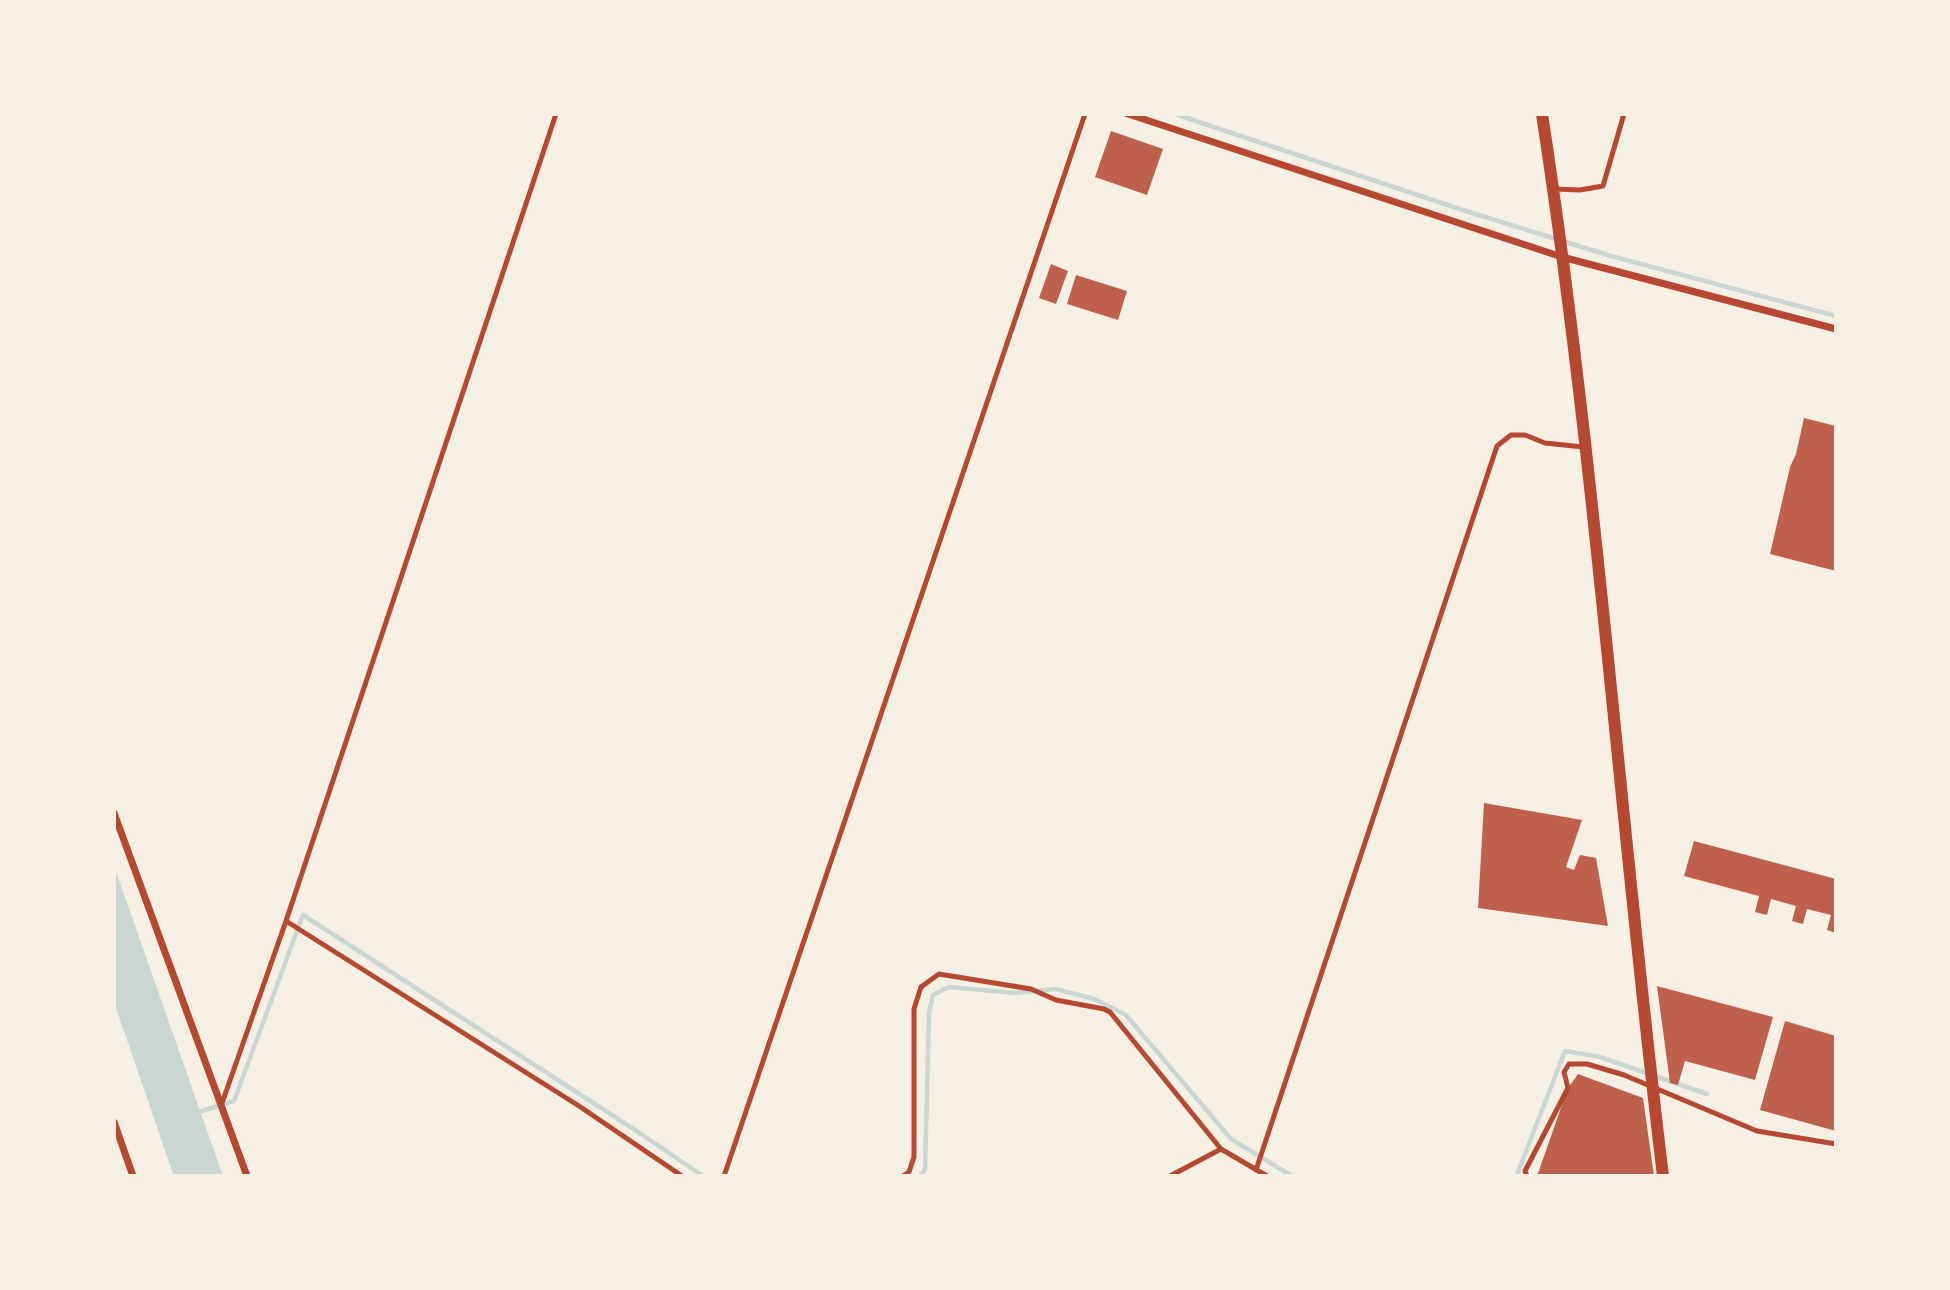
<!DOCTYPE html>
<style>
body{margin:0}
#map{position:relative;width:1950px;height:1290px;overflow:hidden;background:#f6efe4;font-family:"Public Sans",sans-serif}
canvas{display:block}
.frame{position:absolute;inset:0;border:116px solid #f6efe4;pointer-events:none}
</style>
<div id="map">
<canvas width="1950" height="1290"></canvas>
<div class="frame"></div>
</div>
<script>
const c = document.querySelector('canvas').getContext('2d');
c.lineJoin = 'round';
function paint(path, color) { c.fillStyle = color; c.fill(path, 'evenodd'); }
function trace(path, color, width, dash) { c.strokeStyle = color; c.lineWidth = width; c.lineCap = dash ? 'butt' : 'round'; c.setLineDash(dash || []); c.stroke(path); }
paint(new Path2D(`
 M114 866 223 1176H174L170 1165 114 1002Z`), '#c9d6d2');
trace(new Path2D(`
 M1175 114 1469 212 1611 256 1836 316
 M195 1113 234 1101 303 915 632 1128 703 1176
 M921 1176 925 1169 929 1013 933 995 949 987 1015 993 1056 989 1094 999 1126 1015 1231 1139 1292 1176
 M1518 1176V1172L1565 1051 1600 1057 1707 1094`), '#c9d6d2', 4.5);
paint(new Path2D(`
 M1111 131 1163 149 1147 195 1095 177Z
 M1051 264 1068 271 1056 304 1039 298Z
 M1076 275 1127 291 1118 320 1067 304Z
 M1804 418 1836 426V571L1770 554 1790 467 1796 454Z
 M1484 803 1582 820 1566 867 1574 870 1580 855 1596 858 1608 926 1478 908Z
 M1694 841 1836 879V933L1827 930 1831 915 1807 909 1803 924 1792 921 1796 906 1771 899 1767 915 1755 912 1759 896 1684 876Z
 M1657 986 1773 1017 1755 1080 1685 1061 1678 1085 1670 1083Z
 M1785 1021 1836 1036V1131L1760 1110Z
 M1578 1074 1643 1098 1654 1176H1537L1568 1088Z`), '#bf614a');
trace(new Path2D(`
 M1554 189 1580 190 1603 186 1624 114
 M286 921 579 1106 682 1176
 M221 1106 286 921 556 114
 M1256 1170 1497 446 1511 435H1525L1545 443 1583 447
 M724 1176 1085 114
 M903 1176 909 1172 914 1157V1009L921 987 939 974 1031 989 1056 1000 1104 1009 1110 1012 1221 1149 1267 1176
 M1170 1176 1221 1149
 M1527 1176 1525 1171 1568 1088 1564 1072 1569 1064H1587L1624 1075 1757 1131 1836 1144`), '#b5482f', 5);
trace(new Path2D(`
 M1128 114 1562 257 1836 329
 M114 813 247 1176
 M114 1122 133 1176`), '#b5482f', 7);
trace(new Path2D(`
 M1542 114C1596 466 1620 823 1663 1176`), '#b5482f', 12);
</script>
